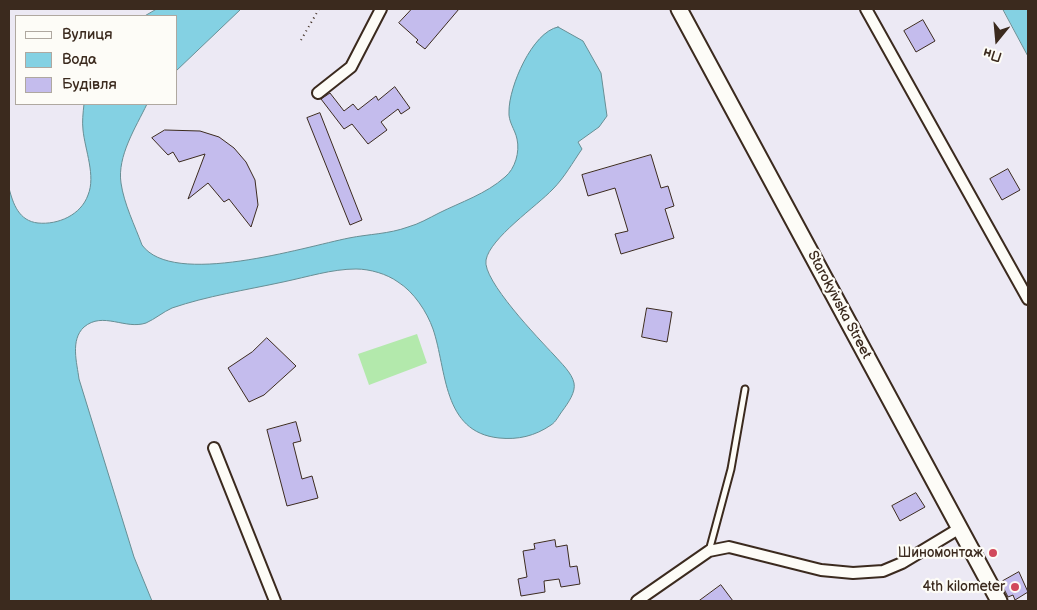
<!DOCTYPE html>
<meta charset="utf-8">
<style>
body{margin:0}
#map{position:relative;width:1037px;height:610px;overflow:hidden;background:#ece9f4;font-family:"Balsamiq Sans",sans-serif}
canvas{display:block}
.frame{position:absolute;inset:0;border:10px solid #3b2a1e;pointer-events:none}
.legend{position:absolute;left:15px;top:15px;width:162px;height:90px;box-sizing:border-box;background:#fdfcf7;border:1px solid #afa8a0;margin:0;padding:6px 9px;list-style:none;font-size:15px;color:#3b2a1e}
.legend li{display:flex;align-items:center;gap:10px;height:25px}
.legend b{width:25px;border:1px solid #afa8a0}
.north{position:absolute;left:972px;top:15px;width:50px;height:50px;-webkit-text-stroke:4px #fdfcf7;paint-order:stroke;rotate:197deg;font-size:14px;font-weight:700;line-height:20px;text-align:center;color:#3b2a1e}
.north::after{content:'';display:block;margin:auto;width:18px;height:22px;background:#3b2a1e;clip-path:polygon(50% 0,100% 100%,50% 72%,0 100%)}
</style>
<div id="map">
<canvas width="1037" height="610"></canvas>
<div class="frame"></div>
<ul class="legend">
<li><b style="height:6px;background:#fdfcf7"></b>Вулиця</li>
<li><b style="height:14px;background:#84d1e3"></b>Вода</li>
<li><b style="height:14px;background:#c4bced"></b>Будівля</li>
</ul>
<div class="north">Пн</div>
</div>
<script>
const c = document.querySelector('canvas').getContext('2d');
c.lineJoin = 'round';
function paint(path, color) { c.fillStyle = color; c.fill(path, 'evenodd'); }
function trace(path, color, width, dash) { c.strokeStyle = color; c.lineWidth = width; c.lineCap = dash ? 'butt' : 'round'; c.setLineDash(dash || []); c.stroke(path); }
function label(font, color, halo, rows, align = 'center') {
  c.font = font + ' "Balsamiq Sans",sans-serif'; c.lineWidth = 4.5; c.setLineDash([]); c.textBaseline = 'middle'; c.strokeStyle = halo; c.fillStyle = color; for (const [text, x, y, turn = 0] of rows) {
    c.save(); c.translate(x, y); c.rotate((+turn || 0) * Math.PI / 180); c.textAlign = isNaN(turn) ? turn : align; if (halo) c.strokeText(text, 0, 0); c.fillText(text, 0, 0); c.restore();
  }
}
paint(new Path2D(`
 M417 334 427 363 369 385 358 354Z`), '#b3e9ac');
const water = new Path2D(`
 M157 9H241L176 71V16H145Z
 M1003 9H1028V56Z
 M558 27 583 41 601 73 607 116 599 127 578 142 582 149C573 162 564 178 553 189 537 206 490 238 486 260 482 280 539 339 554 355 561 363 572 373 574 383 576 392 568 403 563 410 559 415 556 422 551 425 535 436 518 440 499 438 442 432 447 370 433 329 427 312 414 292 398 282 387 274 370 269 356 269 332 269 307 277 283 282 246 290 207 296 172 308 163 312 155 319 146 323 125 330 103 311 84 327 70 340 77 363 79 379L134 557 152 601H9V188C13 204 19 221 38 223 58 225 81 215 88 195 96 176 85 150 83 130 82 122 83 113 84 104H147C136 127 117 156 121 183 124 204 135 226 142 245 173 288 304 247 349 238 369 234 389 234 408 227 419 224 429 218 439 213 461 202 486 194 505 177 515 169 520 152 517 139 515 129 508 122 509 111 509 87 532 32 558 27Z`);
paint(water, '#84d1e3');
trace(water, '#678e94', 1);
const building = new Path2D(`
 M412 9H459L425 49 416 42 418 40 399 23Z
 M923 20 935 41 916 52 904 31Z
 M395 87 410 108 401 114 398 109 381 122 387 130 368 144 352 124 344 129 321 99 330 93 344 111 353 104 358 110 376 96 378 100Z
 M320 113 362 220 350 225 307 118Z
 M165 130 200 131 219 137 234 148 246 162 255 180 258 205 251 227 229 199 224 202 208 183 188 199 205 154 179 162 173 152 168 155 152 138Z
 M651 155 661 188 668 186 674 206 665 209 674 238 621 254 615 234 628 231 615 188 588 196 582 175Z
 M1008 169 1020 190 1002 200 990 179Z
 M647 308 672 312 667 342 642 337Z
 M267 338 296 366 264 395 249 402 228 368 252 352Z
 M296 422 301 441 293 443 302 479 312 476 318 498 287 506 267 430Z
 M916 493 925 507 900 521 892 506Z
 M555 540 556 547 567 545 570 567 577 566 580 584 561 587 559 579 544 581 545 592 521 596 518 579 527 577 523 551 535 549 534 544Z
 M1019 572 1028 592 1015 600 1013 595 1008 597 1002 585 1004 584 1003 581Z
 M721 585 733 601H699Z`);
paint(building, '#c4bced');
trace(building, '#3b2a1e', 1);
const lane = new Path2D(`
 M709 551 731 469 745 389`);
const street = new Path2D(`
 M866 9 1028 299
 M318 93 351 67 381 9
 M214 448 275 601
 M637 601 709 551 729 547 821 570 853 573 883 571 902 563 960 528`);
const secondary = new Path2D(`
 M679 9 999 601`);
trace(lane, '#3b2a1e', 9);
trace(street, '#3b2a1e', 14);
trace(secondary, '#3b2a1e', 19);
trace(new Path2D(`
 M301 40 319 9`), '#3b2a1e', 2, [1, 4]);
trace(lane, '#fdfcf7', 5);
trace(street, '#fdfcf7', 10);
trace(secondary, '#fdfcf7', 15);
for (const [x, y, r, color] of [
 [993,553,5,"#d1495b"],
 [1015,587,5,"#d1495b"]
]) { const dot = new Path2D(); dot.arc(x, y, r, 0, 2 * Math.PI); c.fillStyle = color; c.fill(dot); trace(dot, '#fdfcf7', 2); }
label('14px', '#3b2a1e', '#fdfcf7', [
 ["Starokyivska Street",839,305,62]
]);
label('14px', '#3b2a1e', '#fdfcf7', [
 ["Шиномонтаж",983,553],
 ["4th kilometer",1005,587]
], 'right');
</script>
